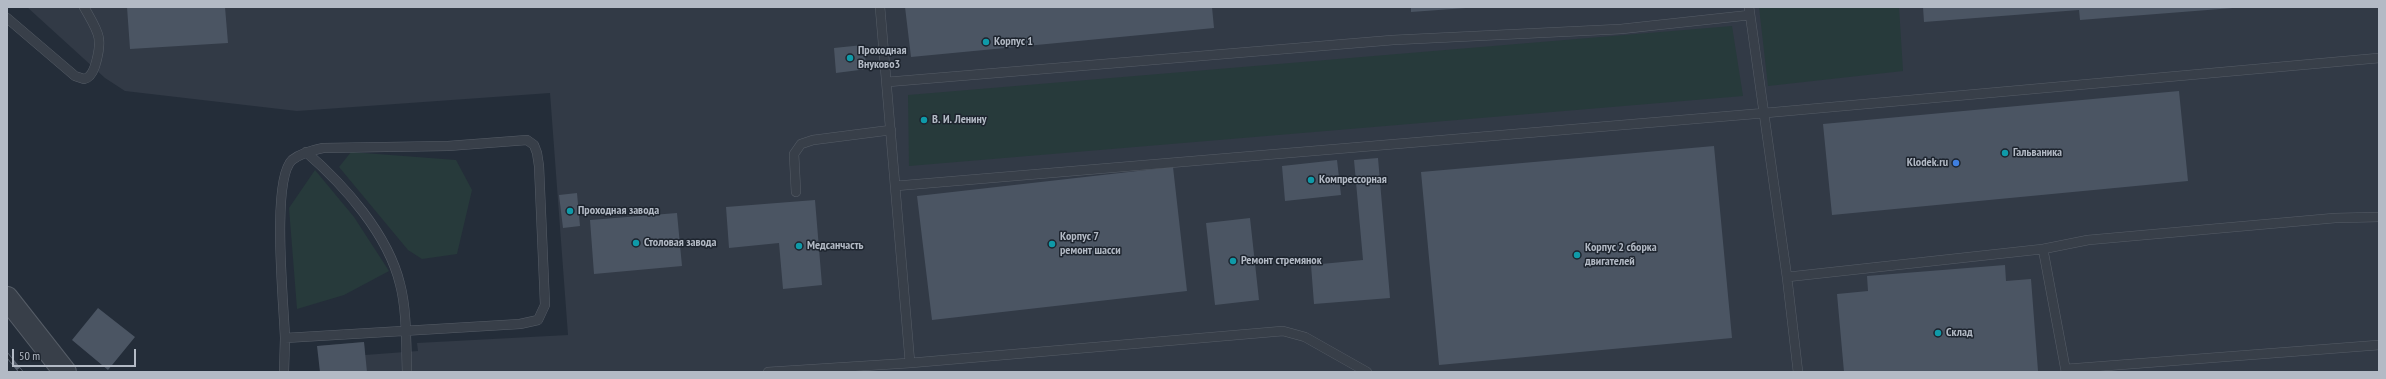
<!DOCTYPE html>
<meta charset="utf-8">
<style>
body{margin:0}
#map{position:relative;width:2386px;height:379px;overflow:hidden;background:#242d39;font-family:"PT Sans Narrow",sans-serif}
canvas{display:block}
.frame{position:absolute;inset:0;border:8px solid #b3bac5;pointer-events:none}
.scale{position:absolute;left:12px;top:349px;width:124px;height:18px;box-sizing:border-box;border:2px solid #b3bac5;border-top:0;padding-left:5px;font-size:12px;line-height:14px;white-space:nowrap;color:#b3bac5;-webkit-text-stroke:3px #1d242e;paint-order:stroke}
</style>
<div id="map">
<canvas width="2386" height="379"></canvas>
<div class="frame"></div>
<div class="scale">50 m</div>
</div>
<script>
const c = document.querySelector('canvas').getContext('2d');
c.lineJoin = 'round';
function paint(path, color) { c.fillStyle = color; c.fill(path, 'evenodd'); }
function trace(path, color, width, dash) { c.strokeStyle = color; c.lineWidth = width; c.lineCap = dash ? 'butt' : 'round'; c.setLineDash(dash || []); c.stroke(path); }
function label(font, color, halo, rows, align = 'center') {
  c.font = font + ' "PT Sans Narrow",sans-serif'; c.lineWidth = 3; c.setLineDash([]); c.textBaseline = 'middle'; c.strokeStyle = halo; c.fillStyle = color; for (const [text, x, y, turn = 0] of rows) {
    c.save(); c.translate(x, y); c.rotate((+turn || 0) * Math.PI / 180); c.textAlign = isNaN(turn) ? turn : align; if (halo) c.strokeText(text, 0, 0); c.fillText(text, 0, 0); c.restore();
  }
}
paint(new Path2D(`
 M27 7H2379V372H320L318 346 364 342 365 355 418 351 417 343 568 335 550 93 297 111 125 91 105 78Z`), '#323a46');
paint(new Path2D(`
 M1759 7H1899L1903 71 1768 86Z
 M1732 26 1743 96 909 166 908 95Z
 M351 152 456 160 472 190 457 254 422 259 408 250 339 167Z
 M315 170 354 217 389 271 344 295 297 309 289 208Z`), '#273a3b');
paint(new Path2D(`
 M127 7H225L228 43 130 49Z
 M905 7H1212L1214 28 911 57Z
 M1411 7H1466V8L1411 12Z
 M1923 7H2233V8L2080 20 2079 10 1924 22Z
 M863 45 867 69 836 73 834 48Z
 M2179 91 2188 181 1832 215 1823 124Z
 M1714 146 1732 338 1439 365 1421 172Z
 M1378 158 1390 298 1314 304 1311 265 1363 260 1354 160Z
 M1337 160 1341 195 1285 201 1282 166Z
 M1173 167 1187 291 932 320 917 196Z
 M577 193 580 226 563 228 559 195Z
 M815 200 822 285 783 289 779 243 729 248 726 207Z
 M677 213 682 266 594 274 590 220Z
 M1250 218 1259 300 1215 305 1206 223Z
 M2005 265 2006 281 2031 279 2038 371 1844 372 1837 294 1868 291 1867 276Z
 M98 308 135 337 108 370 72 340Z
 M364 342 367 372H320L317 346Z`), '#4b5563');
const service = new Path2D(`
 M880 7 910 363 1283 331 1305 337 1367 372
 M1749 7 1787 277 1798 372
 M7 18 75 76 84 79C90 78 93 72 95 66 104 37 98 32 84 7
 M887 82 1393 40 1621 29 1750 15
 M306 152C344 185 388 234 400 284 407 310 406 345 407 372
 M895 186 1765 113 2379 58
 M796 192 794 154 801 144 813 140 891 130
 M2043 249 2066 372
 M1787 277 2043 249 2088 240 2335 218 2379 217
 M2066 369 2379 345
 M284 372 285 338 520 324 538 320 545 305 539 166 537 153 534 145 527 140 448 146 323 148C313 150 301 153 292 160 271 180 284 306 285 338
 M768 372 910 363`);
const tertiary = new Path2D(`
 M7 298 65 372`);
trace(service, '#565d67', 10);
trace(tertiary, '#565d67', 24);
trace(service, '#383f49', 9);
trace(tertiary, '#383f49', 22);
const rail = new Path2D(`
 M7 355 21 372`);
trace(rail, '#5a6370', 4.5);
trace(rail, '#1d242e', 3, [9]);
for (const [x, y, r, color] of [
 [986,42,4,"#0f9aa8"],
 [850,58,4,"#0f9aa8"],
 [924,120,4,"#0f9aa8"],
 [2005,153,4,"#0f9aa8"],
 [1956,163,4,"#3f7fe0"],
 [1311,180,4,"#0f9aa8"],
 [570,211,4,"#0f9aa8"],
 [636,243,4,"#0f9aa8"],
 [1052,244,4,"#0f9aa8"],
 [799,246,4,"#0f9aa8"],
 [1577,255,4,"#0f9aa8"],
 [1233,261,4,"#0f9aa8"],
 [1938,333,4,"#0f9aa8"]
]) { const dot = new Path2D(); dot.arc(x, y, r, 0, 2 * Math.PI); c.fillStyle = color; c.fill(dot); trace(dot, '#1d242e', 1.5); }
label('bold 12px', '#b3bac5', '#1d242e', [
 ["Корпус 1",994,42],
 ["Проходная",858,51],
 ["Внуково3",858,65],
 ["В. И. Ленину",932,120],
 ["Гальваника",2013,153],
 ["Klodek.ru",1948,163,"right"],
 ["Компрессорная",1319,180],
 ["Проходная завода",578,211],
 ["Корпус 7",1060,237],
 ["ремонт шасси",1060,251],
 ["Столовая завода",644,243],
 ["Медсанчасть",807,246],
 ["Корпус 2 сборка",1585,248],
 ["двигателей",1585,262],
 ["Ремонт стремянок",1241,261],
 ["Склад",1946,333]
], 'left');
</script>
